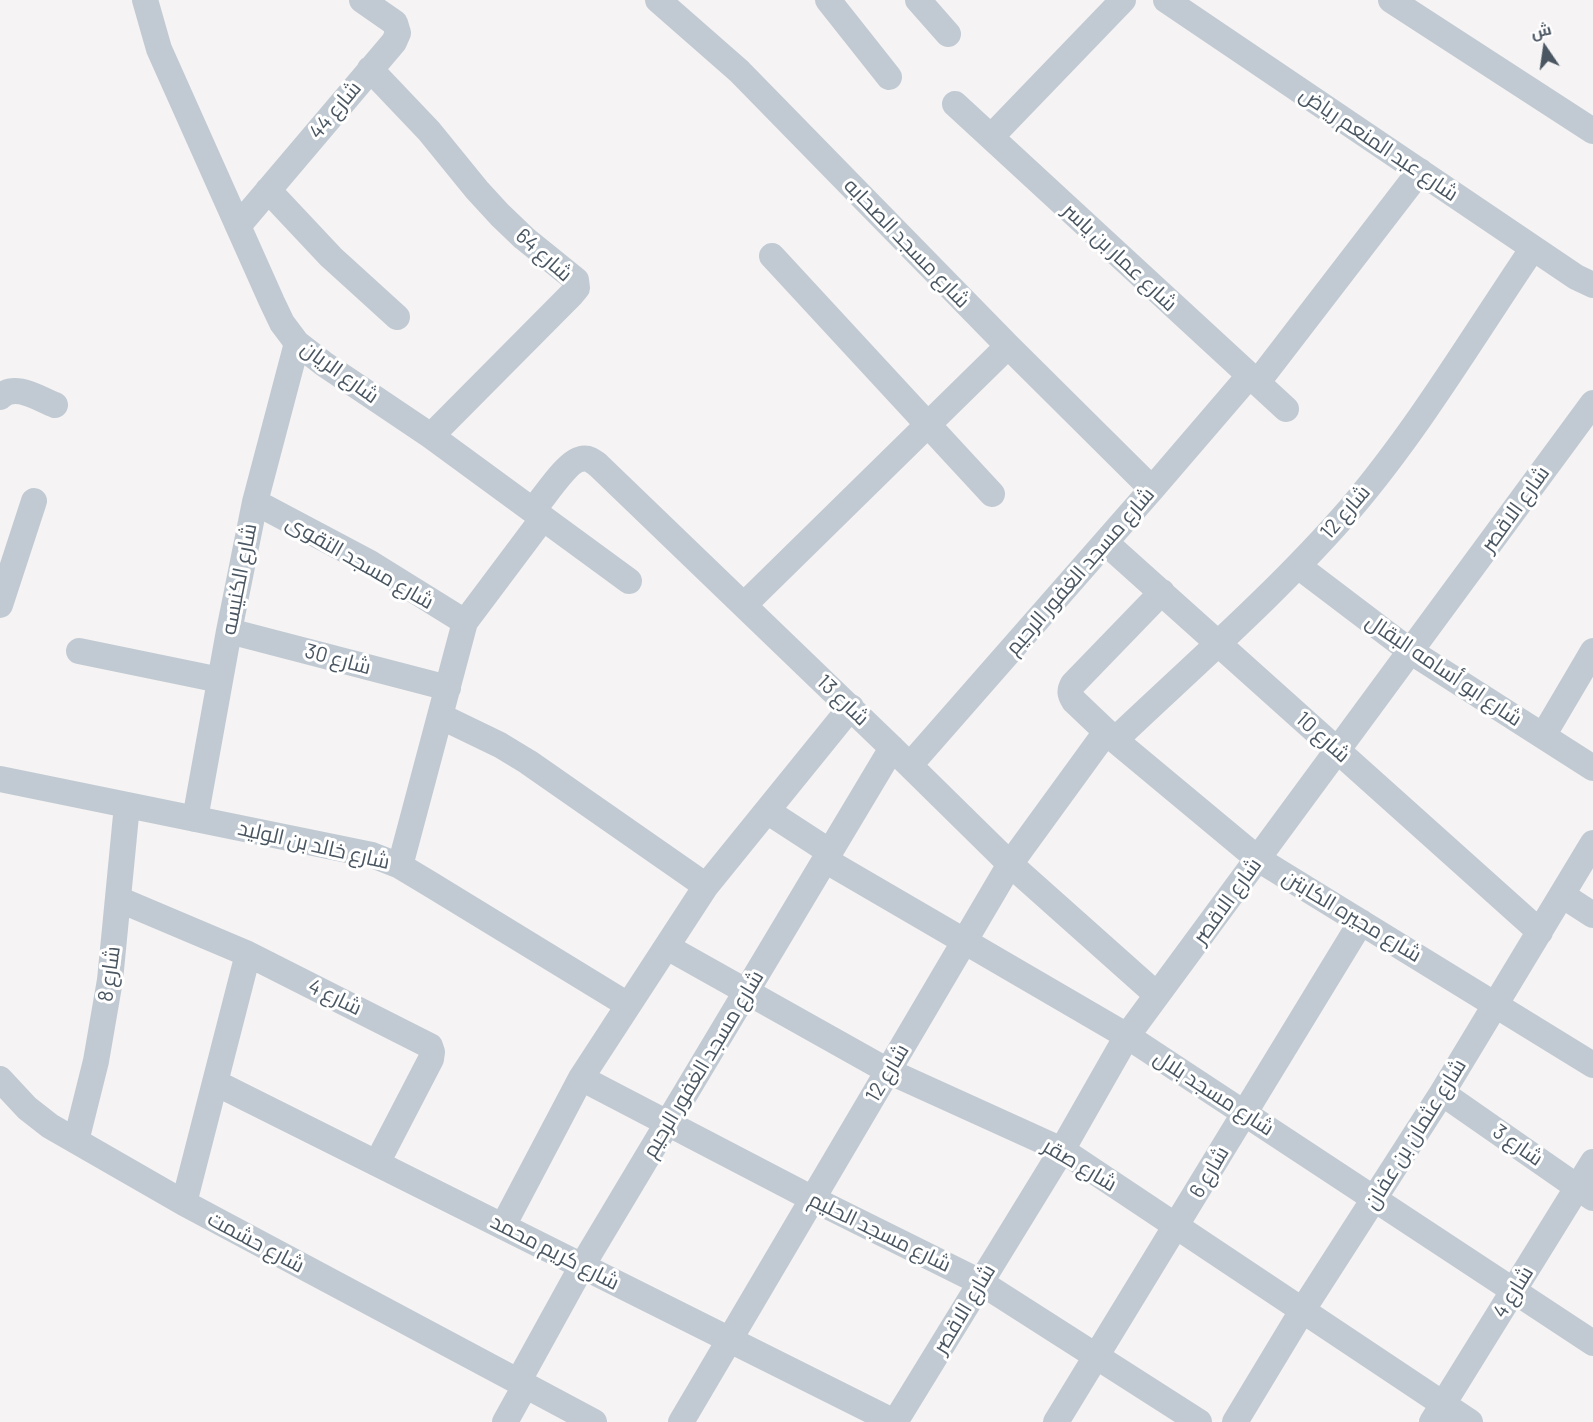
<!DOCTYPE html>
<meta charset="utf-8">
<style>
body{margin:0}
#map{position:relative;width:1593px;height:1422px;overflow:hidden;background:#f5f3f3;font-family:Barlow,Cairo,sans-serif}
canvas{display:block}
.north{position:absolute;left:1515px;top:18px;width:60px;height:60px;-webkit-text-stroke:4px #fff;paint-order:stroke;rotate:347deg;font-size:16px;font-weight:700;line-height:24px;text-align:center;color:#4a5661}
.north::after{content:'';display:block;margin:auto;width:21px;height:27px;background:#4a5661;clip-path:polygon(50% 0,100% 100%,50% 72%,0 100%)}
</style>
<div id="map">
<canvas width="1593" height="1422"></canvas>
<div class="north">ش</div>
</div>
<script>
const c = document.querySelector('canvas').getContext('2d');
c.lineJoin = 'round';
function trace(path, color, width, dash) { c.strokeStyle = color; c.lineWidth = width; c.lineCap = dash ? 'butt' : 'round'; c.setLineDash(dash || []); c.stroke(path); }
function label(font, color, halo, rows, align = 'center') {
  c.font = font + ' Barlow,Cairo,sans-serif'; c.lineWidth = 6; c.setLineDash([]); c.textBaseline = 'middle'; c.strokeStyle = halo; c.fillStyle = color; for (const [text, x, y, turn = 0] of rows) {
    c.save(); c.translate(x, y); c.rotate((+turn || 0) * Math.PI / 180); c.textAlign = isNaN(turn) ? turn : align; if (halo) c.strokeText(text, 0, 0); c.fillText(text, 0, 0); c.restore();
  }
}
trace(new Path2D(`
 M145 0 159 49 272 302 282 323 297 343 324 364 431 436 629 581
 M658 0 739 71 1008 346 1152 489
 M828 0 889 77
 M918 0 948 34
 M1166 0 1576 277 1593 285
 M1391 0 1593 131
 M370 69 429 131 477 190 500 215 524 238 576 280 577 288 572 294 431 436
 M955 104 1286 409
 M991 137 1123 0
 M268 190 331 257 397 317
 M238 226 394 42 398 33 395 23 362 0
 M772 256 992 494
 M1257 383 1420 171
 M0 397C15 382 39 399 55 405
 M255 502 370 563 465 622
 M533 510C543 499 567 461 581 459 588 457 593 461 598 465L892 748 1010 864 1157 995
 M1106 543 1540 932
 M1298 566 1410 651 1593 768
 M1162 592 1073 684C1069 691 1070 695 1074 701L1115 740 1258 859 1593 1065
 M0 605 34 501
 M744 605 1008 346
 M229 631 448 688
 M79 651 220 680
 M440 716 500 745 528 762 706 886
 M1543 736 1593 651
 M1115 740C1195 664 1279 591 1351 508 1419 428 1474 335 1533 248
 M910 765 1152 489 1249 376
 M0 779 372 855 400 866 430 884 628 1005
 M767 811 830 852
 M195 819 229 631 255 502 297 343
 M825 860 1127 1036 1593 1343
 M400 866 465 622 543 518
 M1562 895 1593 915
 M118 899 248 954 430 1046 432 1052 431 1059 377 1163
 M667 947 888 1071 1062 1150 1470 1422
 M581 1078 813 1199 980 1282 1199 1422
 M0 1079 27 1108 50 1126 184 1203 594 1422
 M216 1083 894 1422
 M1442 1093 1593 1198
 M76 1141 96 1061 110 980 127 805
 M184 1203 248 954
 M503 1226 581 1078 706 886 851 707
 M518 1382 582 1266 892 748
 M505 1422 525 1386
 M681 1422 1010 864 1106 732
 M895 1422 1062 1150 1127 1036 1593 403
 M1056 1422 1361 922
 M1235 1422 1302 1311 1442 1093 1593 843
 M1432 1422 1593 1162`), '#c1cad2', 26);
label('21px', '#4a5661', '#fff', [
 ["شارع 44",335,110,-50],
 ["شارع عبد المنعم رياض",1379,144,34],
 ["شارع مسجد الصحابه",907,243,46],
 ["شارع 64",544,255,42],
 ["شارع عمار بن ياسر",1120,257,43],
 ["شارع الريان",340,372,36],
 ["شارع الاقصر",1515,509,-54],
 ["شارع 12",1345,512,-49],
 ["شارع مسجد التقوى",360,562,30],
 ["شارع مسجد الغفور الرحيم",1080,571,-49],
 ["شارع الكنيسه",239,579,-79],
 ["شارع 30",338,659,15],
 ["شارع ابو أسامه البقال",1444,670,34],
 ["شارع 13",843,700,44],
 ["شارع 10",1323,737,42],
 ["شارع خالد بن الوليد",314,845,13],
 ["شارع الاقصر",1227,901,-54],
 ["شارع مجيره الكابتن",1352,916,31],
 ["شارع 8",109,974,-82],
 ["شارع 4",335,997,26],
 ["شارع مسجد الغفور الرحيم",703,1064,-59],
 ["شارع 12",887,1073,-59],
 ["شارع مسجد بلال",1214,1093,33],
 ["شارع عثمان بن عفان",1415,1134,-58],
 ["شارع 3",1518,1145,35],
 ["شارع صقر",1080,1165,31],
 ["شارع 6",1209,1172,-59],
 ["شارع مسجد الحليم",880,1232,26],
 ["شارع حشمت",256,1242,28],
 ["شارع كريم محمد",555,1252,27],
 ["شارع 4",1513,1292,-58],
 ["شارع الاقصر",964,1309,-59]
]);
</script>
